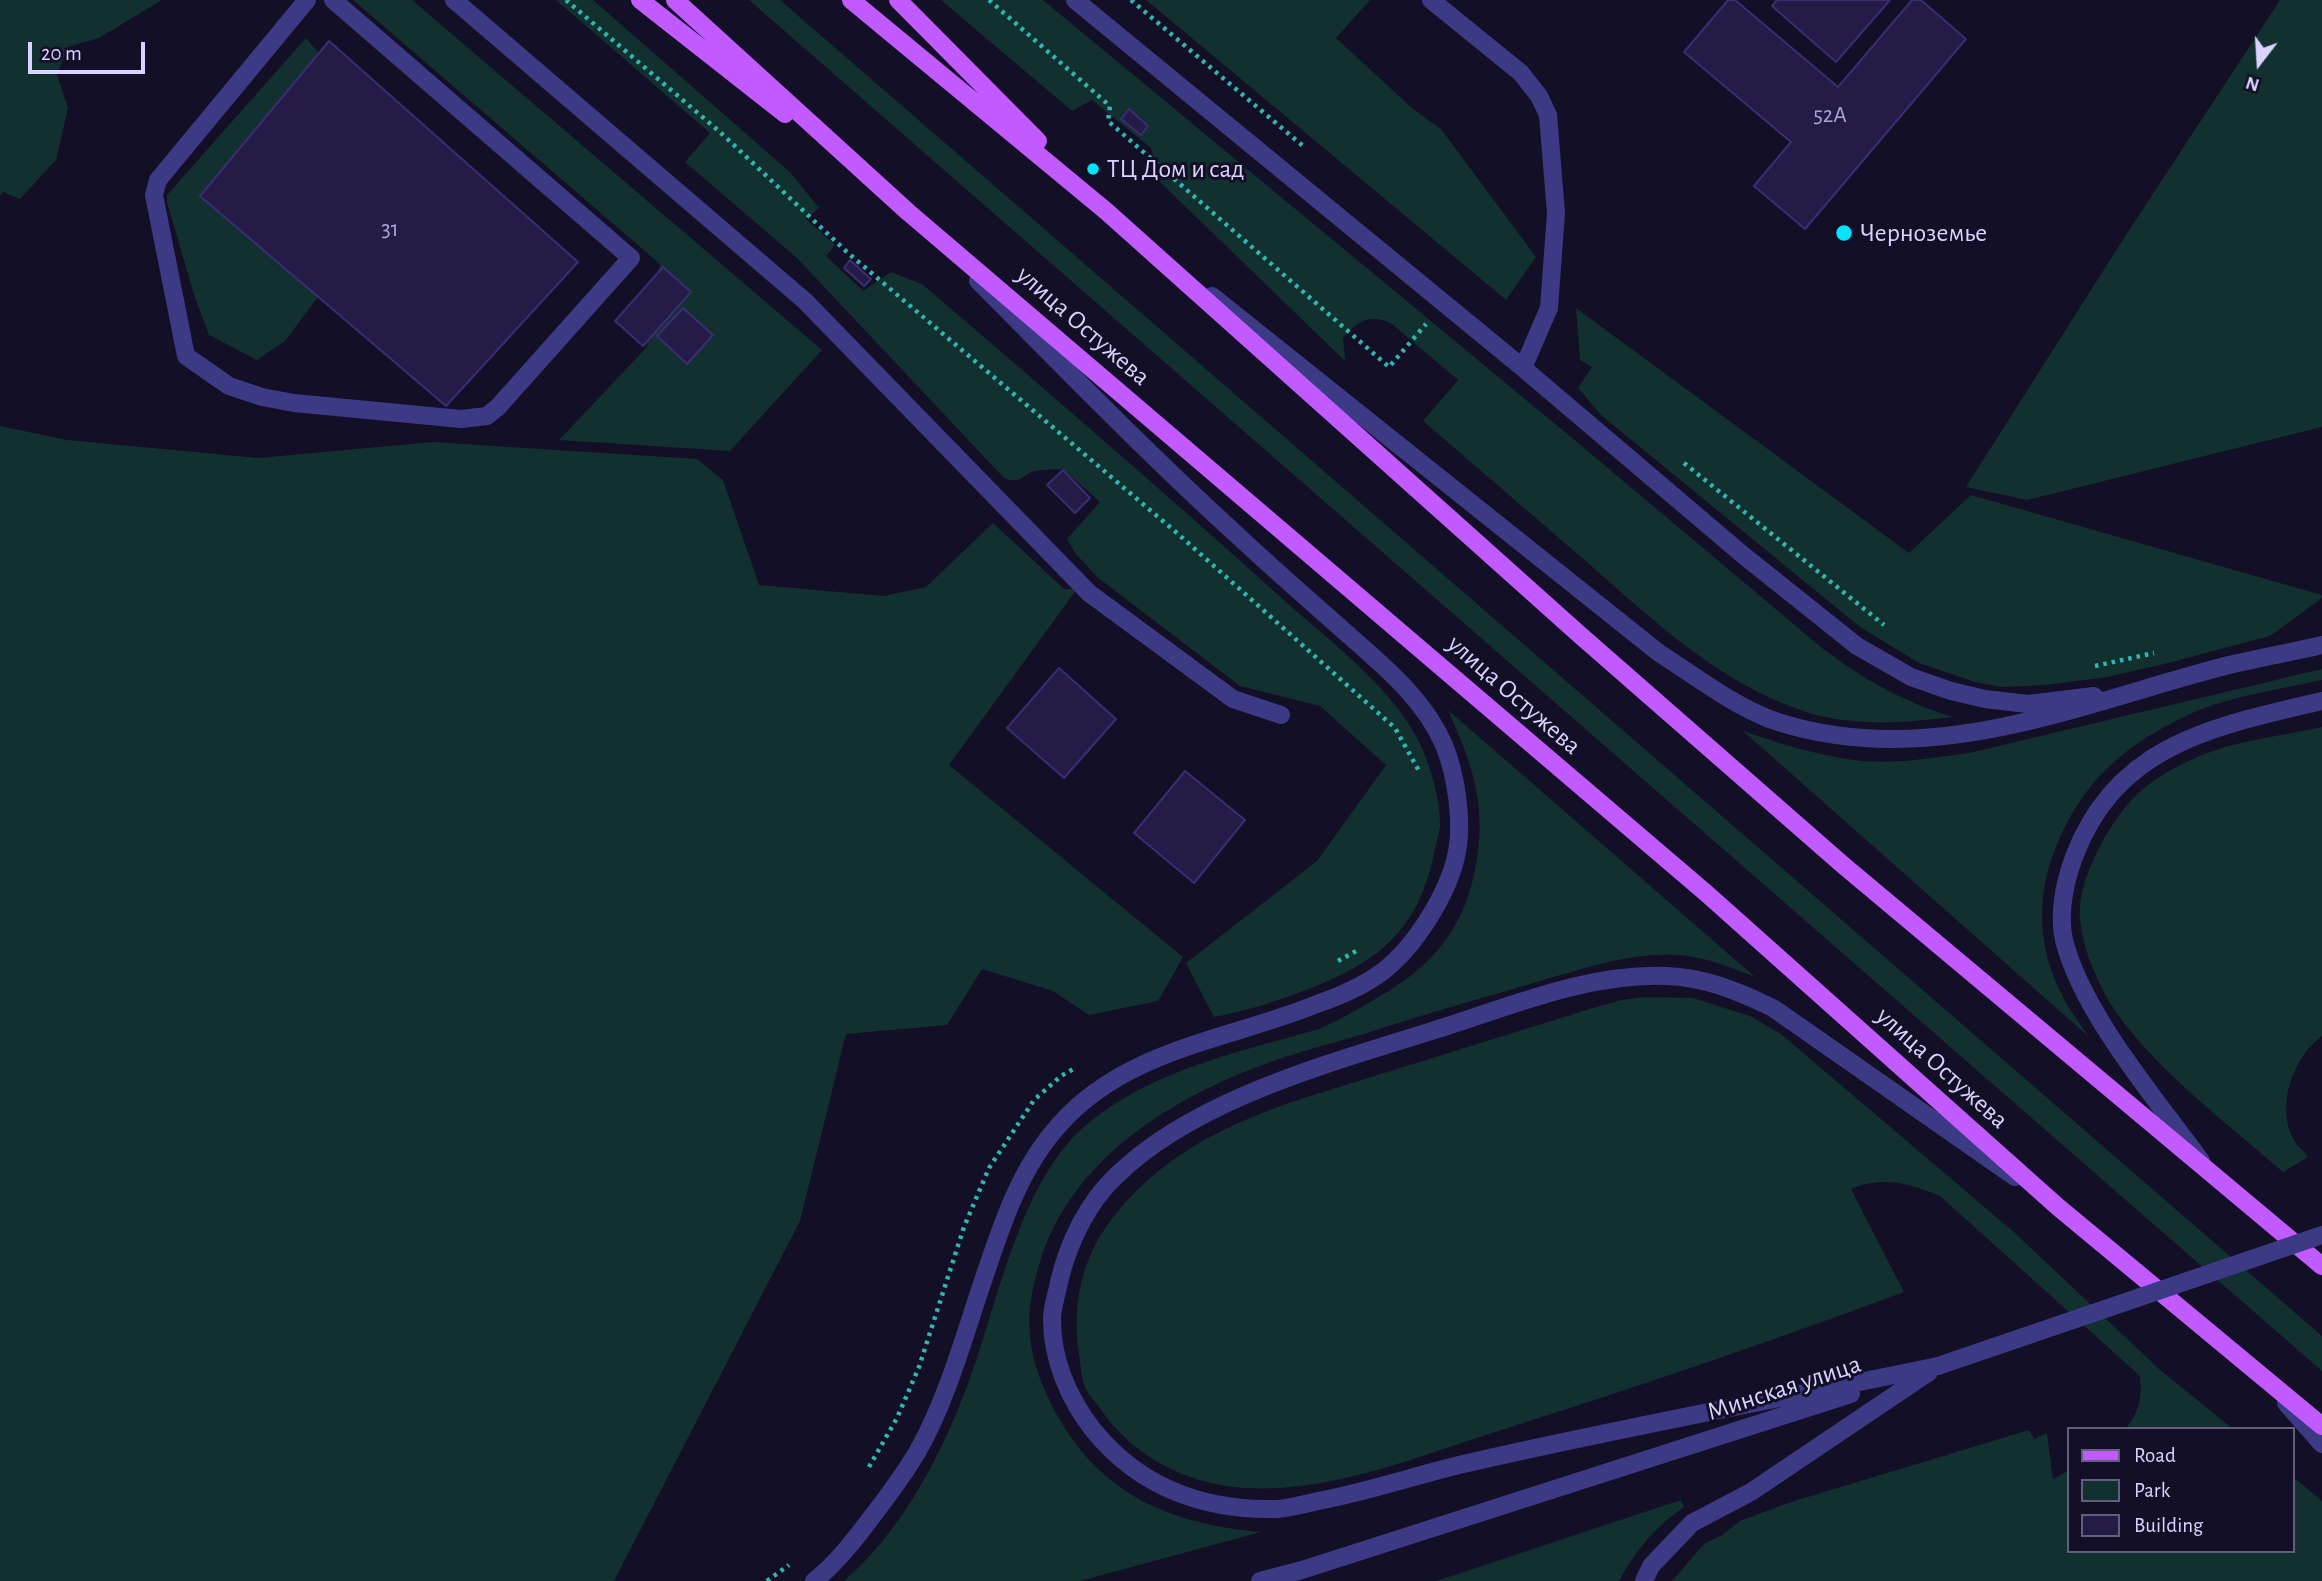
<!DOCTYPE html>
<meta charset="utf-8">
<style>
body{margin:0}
#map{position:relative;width:2322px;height:1581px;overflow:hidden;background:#130f26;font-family:"Alegreya Sans",sans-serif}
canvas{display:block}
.legend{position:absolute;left:2067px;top:1427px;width:228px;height:126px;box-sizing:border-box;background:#130f26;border:2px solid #625e7d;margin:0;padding:9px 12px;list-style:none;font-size:21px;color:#d9d4ff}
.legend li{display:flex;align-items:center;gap:14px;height:35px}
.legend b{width:35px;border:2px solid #625e7d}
.north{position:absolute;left:2224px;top:28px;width:70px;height:70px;-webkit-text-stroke:5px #130f26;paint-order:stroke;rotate:197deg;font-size:19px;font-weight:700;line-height:28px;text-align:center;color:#d9d4ff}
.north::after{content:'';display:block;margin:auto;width:24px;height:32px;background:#d9d4ff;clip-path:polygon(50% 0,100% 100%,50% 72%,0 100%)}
.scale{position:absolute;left:28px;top:42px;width:117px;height:32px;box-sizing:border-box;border:4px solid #d9d4ff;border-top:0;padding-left:9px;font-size:21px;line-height:24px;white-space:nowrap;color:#d9d4ff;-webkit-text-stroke:5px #130f26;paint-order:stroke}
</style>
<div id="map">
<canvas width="2322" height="1581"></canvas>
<ul class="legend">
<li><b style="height:9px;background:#c25bff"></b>Road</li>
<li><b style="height:19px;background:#12302f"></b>Park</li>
<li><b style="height:19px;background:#241b47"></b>Building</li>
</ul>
<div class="north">N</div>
<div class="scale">20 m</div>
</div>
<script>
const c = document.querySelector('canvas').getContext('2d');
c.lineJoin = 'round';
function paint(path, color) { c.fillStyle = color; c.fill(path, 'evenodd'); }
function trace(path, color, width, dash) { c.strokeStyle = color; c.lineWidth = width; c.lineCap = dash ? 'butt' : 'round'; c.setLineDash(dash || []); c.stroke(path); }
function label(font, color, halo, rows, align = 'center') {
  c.font = font + ' "Alegreya Sans",sans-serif'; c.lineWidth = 6; c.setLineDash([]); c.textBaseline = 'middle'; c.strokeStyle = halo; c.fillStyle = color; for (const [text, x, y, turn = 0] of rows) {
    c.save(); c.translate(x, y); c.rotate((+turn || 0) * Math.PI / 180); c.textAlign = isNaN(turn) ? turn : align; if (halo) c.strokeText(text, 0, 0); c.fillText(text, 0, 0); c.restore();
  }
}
paint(new Path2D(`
 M0 0H162L99 38 68 47 57 75 68 108 56 160 20 199 3 192 0 196Z
 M353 0H412L822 350 730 451 559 440 647 347 660 264Z
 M556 0H593L791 173 819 208 806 219 835 245 826 256 863 291 891 272 922 284C1041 386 1160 488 1276 593 1322 635 1392 686 1419 742 1430 763 1441 802 1440 826 1439 835 1436 844 1434 853 1418 935 1372 966 1298 993 1270 1003 1243 1012 1214 1017L1186 963 1317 861 1386 765 1320 706 1240 686 1097 577 1075 553 1067 539 1100 502 1063 469C1054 470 1040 469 1032 472 1019 478 1021 484 1004 478L797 258 685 162 710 133Z
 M749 0H780L2322 1336V1371Z
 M941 0H1043L1583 447 1822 648C1865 680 1901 701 1953 717 1904 723 1854 727 1806 712 1720 684 1654 621 1588 563 1533 516 1478 468 1423 421L1458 380 1392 324C1370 313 1357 321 1343 338L1345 361 1160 182 1151 148 1092 100 1072 111Z
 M1146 0H1370L1336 38 1413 109 1441 129 1536 257 1506 300Z
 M2280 0H2322V427L2027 500 1966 487 2122 241Z
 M306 38 319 53 200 196 318 297 285 341 257 360 209 335 195 298 167 202V195Z
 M1576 308 1909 553 1971 495 2322 595V598L2270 636 2164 664 2107 677 2046 685 2002 687 1975 682 1919 663 1860 627 1601 415 1578 388 1592 367 1580 360Z
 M0 426 67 440 259 458 432 442 697 459 723 480 759 585 884 596 926 587 993 523 1064 589H1077L949 765 1183 957 1158 1001 1089 1015 1053 991 982 969 947 1025 846 1034 800 1221 614 1581H0Z
 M2322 669V680C2278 690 2229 696 2188 715 2122 746 2080 784 2054 852 2039 891 2038 932 2052 972 2060 996 2074 1016 2089 1037L1743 731C1779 743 1816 755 1854 760 1892 765 1931 758 1969 753Z
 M1448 710 1755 977C1730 967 1706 957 1678 955 1630 952 1585 968 1540 981 1491 996 1441 1009 1392 1025 1351 1039 1309 1048 1268 1063 1173 1097 1071 1159 1040 1262 1021 1321 1028 1361 1057 1415 1102 1496 1172 1524 1261 1532L1080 1581H844C914 1520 956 1426 983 1339 1005 1271 1029 1174 1085 1126 1150 1070 1239 1052 1319 1029 1342 1019 1363 1006 1384 994 1433 964 1461 931 1474 875 1480 848 1482 818 1476 790 1471 762 1459 736 1448 710Z
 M2322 727V1036C2293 1057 2275 1107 2294 1140 2297 1146 2304 1151 2308 1157L2283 1172C2229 1125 2160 1073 2118 1015 2100 989 2082 950 2080 918 2077 877 2115 809 2148 785 2166 771 2192 758 2213 751 2248 739 2286 735 2322 727Z
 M1645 997 1693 998 1750 1016 1781 1034 2015 1233 2159 1369 2233 1429H2126C2140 1408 2142 1401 2140 1376L1940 1196C1909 1183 1882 1176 1851 1189L1904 1292C1767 1343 1628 1390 1489 1434 1411 1459 1328 1493 1245 1488 1185 1484 1132 1456 1099 1407 1095 1401 1090 1397 1087 1391 1082 1382 1081 1370 1080 1360 1071 1311 1080 1260 1111 1220 1158 1158 1219 1128 1291 1102L1593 1008 1621 1000Z
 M2029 1430 2034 1439 2047 1433 2053 1479 2068 1471V1551H2292V1476L2322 1501V1581H1672L1705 1543 1721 1536 1740 1521 1788 1503Z
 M1681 1500 1684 1507C1656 1526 1635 1551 1619 1581H1436Z`), '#12302f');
const building = new Path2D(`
 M1728 0H1735L1838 87 1912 0H1921L1966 39 1805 229 1754 186 1791 142 1684 52Z
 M1777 0H1890L1836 62 1772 6Z
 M329 41 578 262 446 406 200 196Z
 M1129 109 1148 126 1141 135 1121 119Z
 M850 260 871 279 864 286 844 268Z
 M663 267 691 292 643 346 615 321Z
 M683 308 713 335 687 364 657 336Z
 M1063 470 1090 498 1075 513 1047 485Z
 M1059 668 1116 719 1064 778 1007 728Z
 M1185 771 1245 820 1194 883 1134 833Z`);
paint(building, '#241b47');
trace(building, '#3b2d73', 2);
trace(new Path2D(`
 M566 0 720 132 848 253 1177 533 1395 728 1419 771
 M989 0 1110 106 1108 121 1389 367 1426 324
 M1131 0 1303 146
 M1684 463 1884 625
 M2095 666 2154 653
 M1338 961 1358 950
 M869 1467 897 1418 919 1367 964 1227 989 1168 1034 1100 1061 1076 1075 1068
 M767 1581 789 1565`), '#2fb8b0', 4.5, [3.5, 5]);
trace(new Path2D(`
 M307 0 158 180 154 195 186 356 229 386 262 397 294 403 461 419 487 416 498 407 631 258 333 0
 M454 0 805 301 1089 593 1233 699 1281 715
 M1075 0 1523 368 1743 555 1857 646 1911 677 1951 691 1985 699 2028 704 2094 696
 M1431 0 1521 73 1539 96 1548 115 1556 213 1549 308 1523 368
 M1212 296 1659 653C1695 676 1738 709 1778 722 1933 771 2080 703 2229 665 2260 658 2291 652 2322 645
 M2201 1161C2157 1100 2082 1013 2064 940 2058 914 2065 881 2074 857 2117 743 2216 726 2322 701
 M1938 1366C1779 1399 1618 1428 1459 1465 1414 1476 1369 1491 1323 1500 1308 1503 1292 1508 1277 1509 1204 1511 1140 1487 1094 1431 1069 1399 1052 1360 1052 1319 1052 1307 1057 1294 1059 1282 1068 1244 1087 1203 1116 1176 1195 1098 1334 1062 1438 1029 1511 1006 1588 973 1666 976 1704 977 1738 991 1773 1008L2015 1177
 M2286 1403 2322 1444
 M814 1581C837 1563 856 1538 874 1514 890 1493 907 1471 920 1447 949 1395 967 1326 987 1269 1004 1218 1022 1166 1059 1125 1126 1049 1228 1040 1317 1004 1340 996 1362 987 1382 972 1415 947 1449 893 1457 852 1463 821 1456 774 1444 745 1424 698 1381 664 1344 631 1308 599 1271 567 1236 534 1147 453 1063 366 978 281
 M1260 1581 1302 1570 1851 1394
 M1644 1581 1651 1566 1692 1523 1751 1492 1929 1372`), '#3d3a85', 18);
trace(new Path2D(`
 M640 0 785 114
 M675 0 908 212 1706 893 2058 1207 2322 1426
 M851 0 1106 211 1580 635 1843 865 2322 1266
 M898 0 1038 141`), '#c25bff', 18);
trace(new Path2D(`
 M1938 1366 2322 1235`), '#3d3a85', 18);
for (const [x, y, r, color] of [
 [1093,169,7,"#00e5ff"],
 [1844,233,9,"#00e5ff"]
]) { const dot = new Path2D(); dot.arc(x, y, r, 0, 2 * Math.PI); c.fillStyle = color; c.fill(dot); trace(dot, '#130f26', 2.5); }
label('23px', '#aca6d1', null, [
 ["52А",1830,115],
 ["31",390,229]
]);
label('26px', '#d9d4ff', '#130f26', [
 ["ТЦ Дом и сад",1107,169],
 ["Черноземье",1860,233]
], 'left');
label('26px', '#d9d4ff', '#130f26', [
 ["улица Остужева",1083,326,41],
 ["улица Остужева",1514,695,41],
 ["улица Остужева",1942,1068,42],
 ["Минская улица",1784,1388,-18]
]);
</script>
